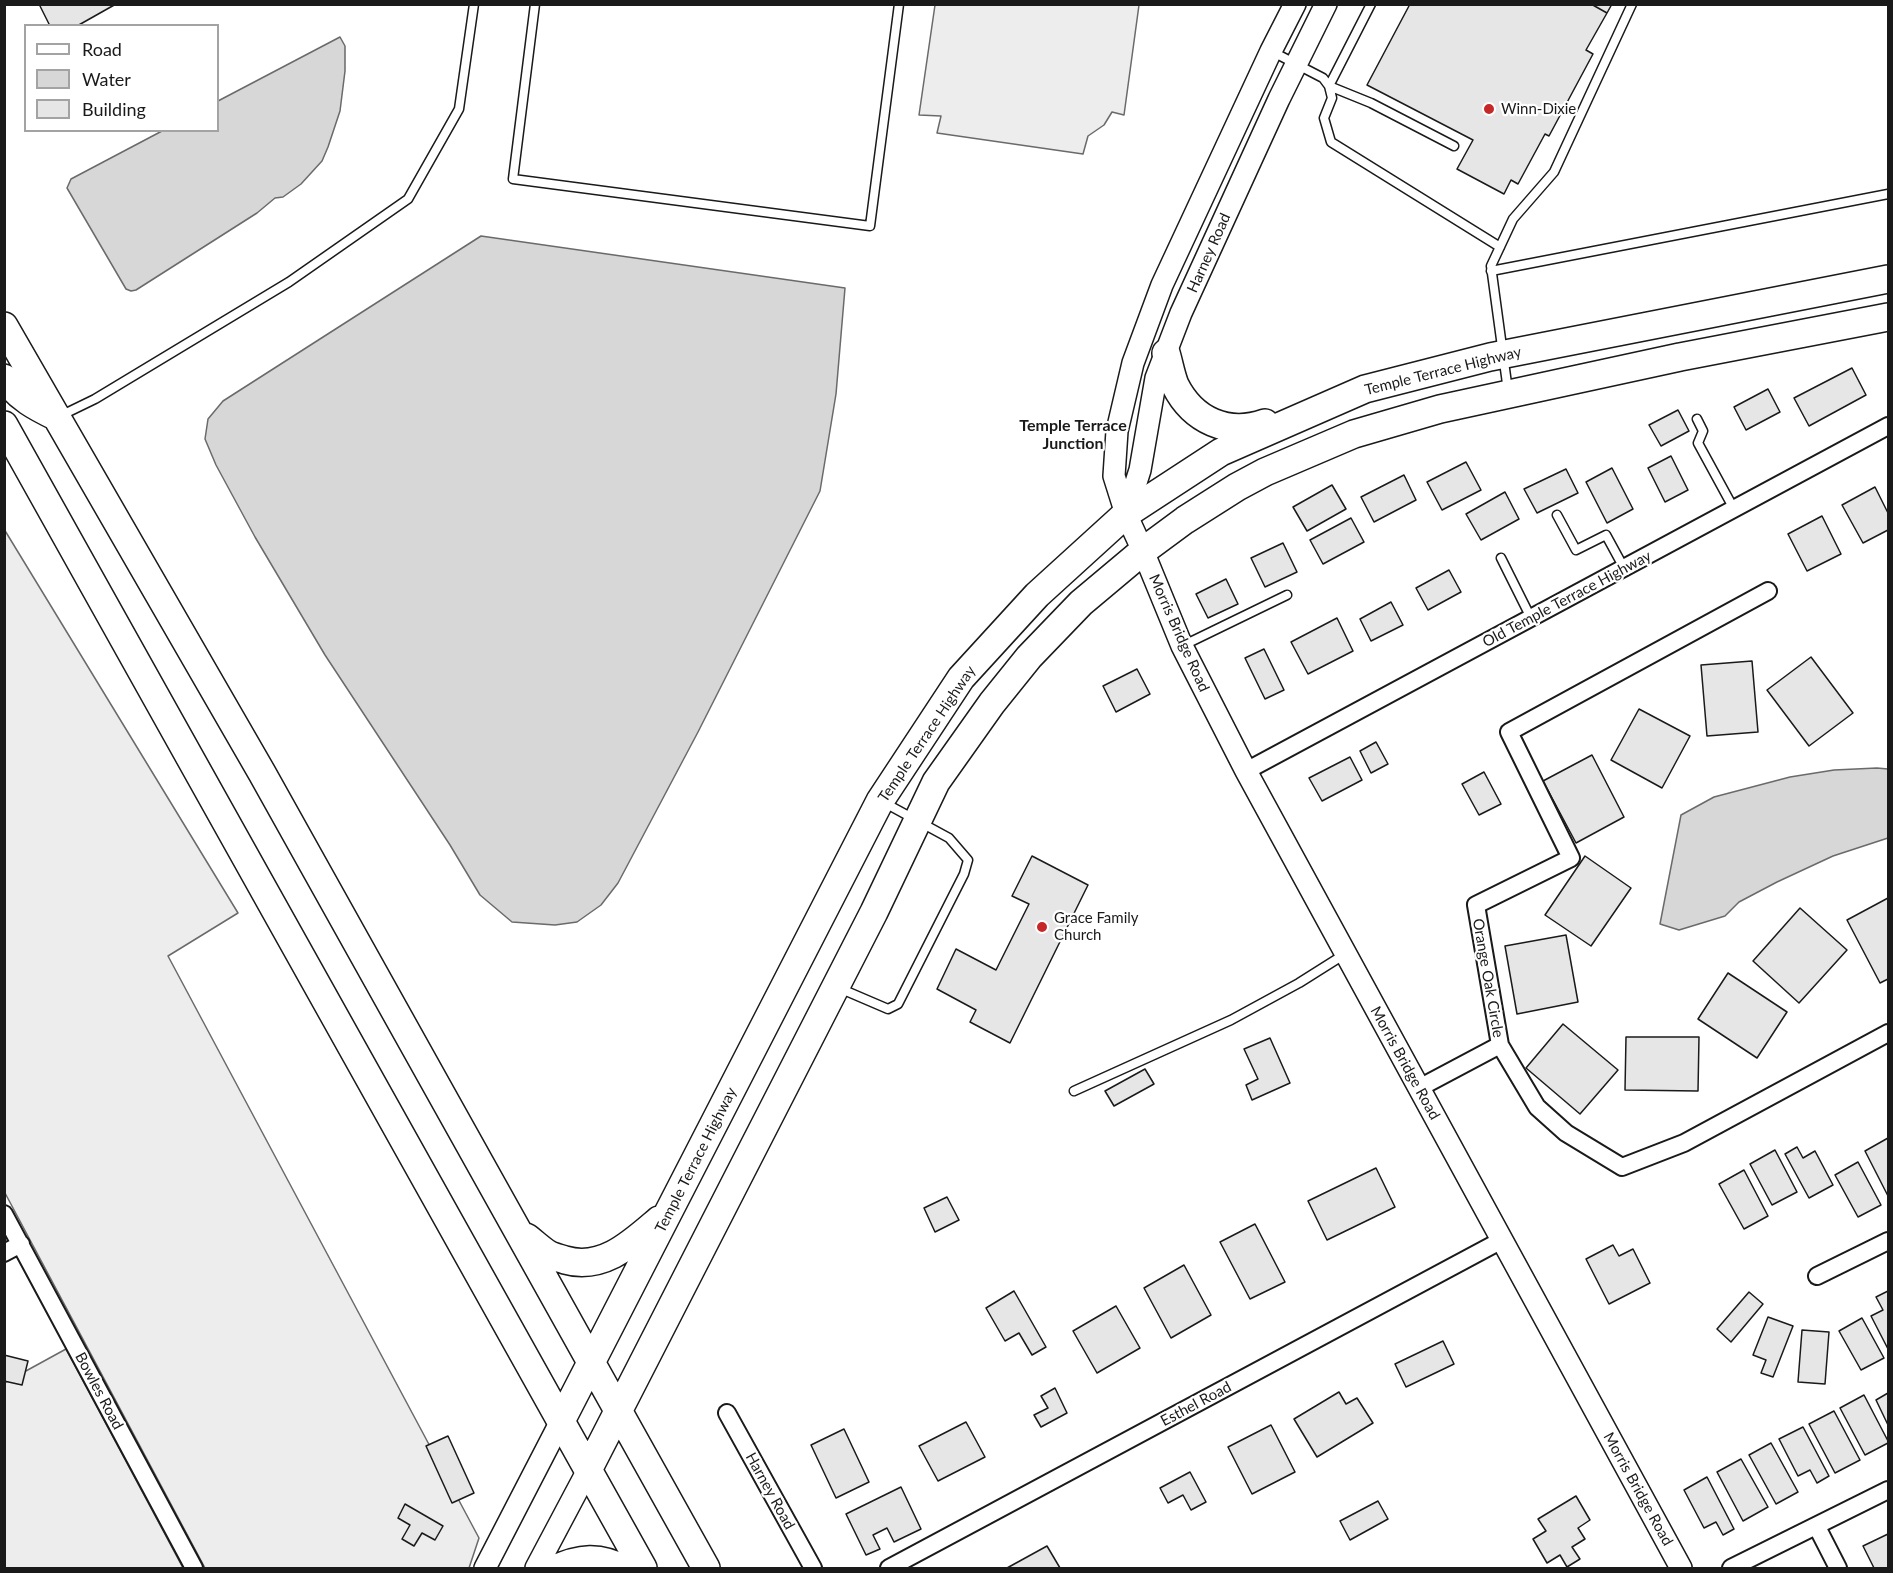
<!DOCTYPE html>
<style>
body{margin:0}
#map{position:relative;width:1893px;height:1573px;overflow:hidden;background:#fff;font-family:Lato,sans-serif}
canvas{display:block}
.frame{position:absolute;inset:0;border:6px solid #1a1a1a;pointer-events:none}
.legend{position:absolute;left:24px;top:24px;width:195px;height:108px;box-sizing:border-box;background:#fff;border:2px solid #a3a3a3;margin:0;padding:8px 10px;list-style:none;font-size:18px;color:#1a1a1a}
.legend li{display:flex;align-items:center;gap:12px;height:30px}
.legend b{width:30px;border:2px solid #a3a3a3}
</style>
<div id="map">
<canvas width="1893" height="1573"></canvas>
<div class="frame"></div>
<ul class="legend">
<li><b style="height:8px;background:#fff"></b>Road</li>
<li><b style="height:16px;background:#d7d7d7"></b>Water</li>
<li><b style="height:16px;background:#e6e6e6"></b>Building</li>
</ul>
</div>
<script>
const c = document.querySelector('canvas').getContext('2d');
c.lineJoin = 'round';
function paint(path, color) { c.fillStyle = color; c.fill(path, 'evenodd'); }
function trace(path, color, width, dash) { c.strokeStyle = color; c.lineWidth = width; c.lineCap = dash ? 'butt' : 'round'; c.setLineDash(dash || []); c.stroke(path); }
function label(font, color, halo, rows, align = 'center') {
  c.font = font + ' Lato,sans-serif'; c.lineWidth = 4.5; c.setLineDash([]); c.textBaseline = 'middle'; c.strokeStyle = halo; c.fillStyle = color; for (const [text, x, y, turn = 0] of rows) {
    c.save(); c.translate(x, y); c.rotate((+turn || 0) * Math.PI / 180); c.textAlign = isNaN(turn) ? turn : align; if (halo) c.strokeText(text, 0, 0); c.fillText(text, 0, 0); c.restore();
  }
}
const built = new Path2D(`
 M935 5H1139L1124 115 1112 112 1104 125 1088 136 1083 154 937 133 941 116 919 115Z
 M4 529 238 913 168 956 479 1538 469 1568H205L5 1193Z
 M66 1349 183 1568H5L4 1383Z`);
paint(built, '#ededed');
trace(built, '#6a6a6a', 1.5);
const water = new Path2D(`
 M340 37 345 46V71L340 111 328 147 322 161 301 184 283 197 275 198 257 213 136 290 131 291 126 289 67 188 71 179 162 131 218 130V101Z
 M481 236 845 288 836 394 820 491 698 732 618 883 601 905 577 922 555 925 512 922 480 895 450 845 325 655 255 537 216 465 205 439 208 419 223 401Z
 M1877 768 1888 769V838L1833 856 1777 882 1739 902 1725 916 1679 930 1660 924 1681 815 1714 797 1790 777 1834 770Z`);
paint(water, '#d7d7d7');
trace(water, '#6a6a6a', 1.5);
const building = new Path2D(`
 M39 4H116L77 26H50Z
 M1410 4H1591L1607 13 1586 50 1593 54 1549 136 1545 134 1518 184 1511 180 1504 194 1457 169 1473 140 1367 85Z
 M1591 4H1612L1607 13Z
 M1852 368 1866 395 1809 426 1794 398Z
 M1768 389 1780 412 1746 430 1734 407Z
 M1678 410 1689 431 1661 446 1649 425Z
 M1671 456 1688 490 1665 502 1648 468Z
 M1466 462 1481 490 1442 510 1427 482Z
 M1612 468 1633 509 1607 523 1586 482Z
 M1566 469 1578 493 1537 513 1524 489Z
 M1404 475 1416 500 1374 522 1361 497Z
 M1332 485 1346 509 1307 531 1293 507Z
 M1875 487 1888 513V530L1863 543 1842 505Z
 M1505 492 1519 519 1481 540 1466 514Z
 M1822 516 1841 554 1807 571 1788 534Z
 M1351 518 1364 542 1323 564 1310 540Z
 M1283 543 1297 572 1265 587 1251 558Z
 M1449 570 1461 592 1428 610 1416 588Z
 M1226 579 1238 604 1208 618 1196 594Z
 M1391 602 1403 625 1371 641 1360 619Z
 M1337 618 1353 651 1308 674 1291 642Z
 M1264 649 1284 690 1265 699 1245 658Z
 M1811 657 1853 713 1809 746 1767 690Z
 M1752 661 1758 732 1707 736 1701 665Z
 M1137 669 1150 694 1116 712 1103 686Z
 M1639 709 1690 736 1662 788 1611 760Z
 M1376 742 1388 764 1371 773 1360 751Z
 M1592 755 1624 817 1576 843 1543 781Z
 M1350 757 1362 780 1322 801 1309 778Z
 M1484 772 1501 804 1479 815 1462 784Z
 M1032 856 1088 885 1010 1043 970 1022 976 1010 937 989 956 949 996 970 1029 904 1012 896Z
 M1585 856 1631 888 1591 946 1545 915Z
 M1888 898V979L1880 983 1847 920Z
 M1800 908 1847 950 1799 1003 1753 961Z
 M1566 935 1578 1002 1517 1014 1505 946Z
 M1728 973 1787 1012 1757 1058 1698 1019Z
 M1563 1024 1618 1070 1580 1114 1526 1068Z
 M1626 1037H1699L1698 1091 1625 1090Z
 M1270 1038 1290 1083 1252 1100 1246 1085 1258 1079 1244 1049Z
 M1145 1069 1154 1084 1114 1106 1105 1091Z
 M1888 1138V1196L1865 1151Z
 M1797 1147 1803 1158 1815 1151 1833 1185 1809 1198 1785 1154Z
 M1775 1150 1797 1192 1772 1205 1750 1164Z
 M1858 1162 1881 1205 1858 1217 1835 1175Z
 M1376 1168 1395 1207 1327 1240 1308 1201Z
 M1744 1170 1768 1216 1744 1229 1719 1184Z
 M947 1197 959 1220 935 1232 924 1208Z
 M1255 1224 1285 1282 1250 1299 1220 1242Z
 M1613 1245 1619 1256 1633 1249 1650 1283 1609 1304 1586 1259Z
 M1184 1265 1211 1315 1171 1338 1144 1288Z
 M1014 1291 1046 1347 1032 1355 1019 1333 1005 1341 986 1308Z
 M1888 1291V1349L1871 1316 1883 1310 1876 1297Z
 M1749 1292 1763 1304 1731 1342 1717 1329Z
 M1116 1306 1140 1348 1097 1373 1073 1331Z
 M1768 1317 1793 1326 1773 1377 1761 1373 1766 1360 1753 1355Z
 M1862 1318 1884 1358 1861 1370 1839 1331Z
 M1802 1330 1829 1332 1825 1384 1798 1382Z
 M1443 1341 1454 1364 1406 1387 1395 1364Z
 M4 1355 28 1361 22 1385 4 1381Z
 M1055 1388 1067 1413 1041 1427 1034 1415 1048 1408 1041 1396Z
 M1339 1392 1346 1404 1357 1398 1373 1423 1317 1457 1294 1419Z
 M1888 1393V1425L1876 1400Z
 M1864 1395 1888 1441V1443L1865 1455 1840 1408Z
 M1834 1411 1860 1460 1835 1473 1809 1424Z
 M966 1422 985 1457 938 1481 919 1446Z
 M1271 1425 1295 1472 1252 1494 1228 1447Z
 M1803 1427 1829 1476 1817 1483 1810 1470 1798 1476 1779 1439Z
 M844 1429 869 1482 836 1498 811 1445Z
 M448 1436 474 1493 452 1503 426 1446Z
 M1771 1443 1798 1492 1776 1504 1749 1455Z
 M1741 1459 1768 1507 1743 1521 1717 1472Z
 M1190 1472 1206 1502 1191 1510 1183 1495 1168 1503 1160 1488Z
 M1707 1477 1734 1529 1723 1535 1716 1522 1704 1528 1684 1490Z
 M901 1487 921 1529 894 1542 887 1528 873 1535 880 1549 866 1555 846 1514Z
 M1576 1496 1590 1520 1578 1528 1585 1539 1572 1547 1580 1559 1567 1567 1560 1555 1547 1563 1533 1539 1546 1531 1538 1519Z
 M1378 1501 1388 1519 1350 1540 1340 1521Z
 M405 1504 443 1526 435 1540 422 1533 414 1546 402 1539 410 1525 398 1518Z
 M1888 1534V1568H1874L1863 1546Z
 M1047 1546 1060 1568H1007Z`);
paint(building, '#e6e6e6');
trace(building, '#1a1a1a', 1.5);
const service = new Path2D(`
 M535 4 513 179 870 226 899 4
 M1371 4 1329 86 1371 103 1454 146
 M1271 51 1323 78 1329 86 1332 98 1324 118 1331 142 1500 247
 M1491 271 1888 194
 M1508 391 1491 266 1513 219 1554 172 1632 4
 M60 416 95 399 289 282 408 199 459 109 474 4
 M1697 419 1703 431 1698 443 1734 509
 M1557 515 1576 550 1606 535 1624 568
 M1501 558 1531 618
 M1182 646 1287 595
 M839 988 888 1009 898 1004 964 874 968 860 949 838 883 802
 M1074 1091 1231 1020 1299 983 1345 954`);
const minor = new Path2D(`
 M1768 591 1509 732 1571 858 1476 905 1500 1045 1537 1107 1566 1133 1622 1167 1684 1143 1888 1033
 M1246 771 1888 426
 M1419 1088 1500 1045
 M4 1214 194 1568
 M4 1253 21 1244
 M1817 1276 1888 1241
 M727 1413 813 1568
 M1817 1527 1838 1568
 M889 1568 1502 1240
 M1731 1568 1888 1490`);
const tertiary = new Path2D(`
 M1295 4 1271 51 1162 285 1133 363 1117 431 1114 476 1126 514 1143 551 1182 646 1246 771 1681 1568
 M1126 514 1140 470 1156 378 1181 313 1279 99 1326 4
 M485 1568 561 1421
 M536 1568 588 1470
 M550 1568C579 1554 600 1552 629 1568`);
const primary = new Path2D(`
 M4 326 262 773 706 1568
 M1166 353C1169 363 1171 375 1175 385 1193 421 1228 436 1265 423
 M4 378C19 398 36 407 57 417
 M4 425 643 1568
 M526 1237C533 1242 540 1249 548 1254 553 1257 559 1258 565 1260 603 1271 632 1243 659 1220
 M561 1421 880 801 961 678 1037 595 1126 514 1221 452 1365 389 1490 357 1888 279
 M588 1470 874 912 936 782 992 703 1029 657 1081 603 1143 551 1185 520 1237 487 1265 472 1354 434 1440 409 1680 357 1888 317`);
trace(service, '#1a1a1a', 11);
trace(minor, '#1a1a1a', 20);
trace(tertiary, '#1a1a1a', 24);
trace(primary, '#1a1a1a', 30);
trace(service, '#fff', 8);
trace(minor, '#fff', 16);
trace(tertiary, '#fff', 21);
trace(primary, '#fff', 27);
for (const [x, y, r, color] of [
 [1489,109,6,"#c62828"],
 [1042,927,6,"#c62828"]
]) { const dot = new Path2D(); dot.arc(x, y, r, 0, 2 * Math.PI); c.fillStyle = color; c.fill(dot); trace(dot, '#fff', 2); }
label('15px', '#1a1a1a', '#fff', [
 ["Winn-Dixie",1501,109],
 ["Grace Family",1054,918],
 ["Church",1054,935]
], 'left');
label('15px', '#1a1a1a', '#fff', [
 ["Harney Road",1209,253,-66],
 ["Temple Terrace Highway",1443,371,-14],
 ["Old Temple Terrace Highway",1567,599,-28],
 ["Morris Bridge Road",1179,633,66],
 ["Temple Terrace Highway",927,734,-56],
 ["Orange Oak Circle",1488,978,80],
 ["Morris Bridge Road",1405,1063,61],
 ["Temple Terrace Highway",696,1160,-63],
 ["Bowles Road",99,1391,62],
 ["Esthel Road",1196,1404,-28],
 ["Morris Bridge Road",1638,1489,61],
 ["Harney Road",770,1491,61]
]);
label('bold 16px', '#1a1a1a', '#fff', [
 ["Temple Terrace",1073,426],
 ["Junction",1073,444]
]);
</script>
